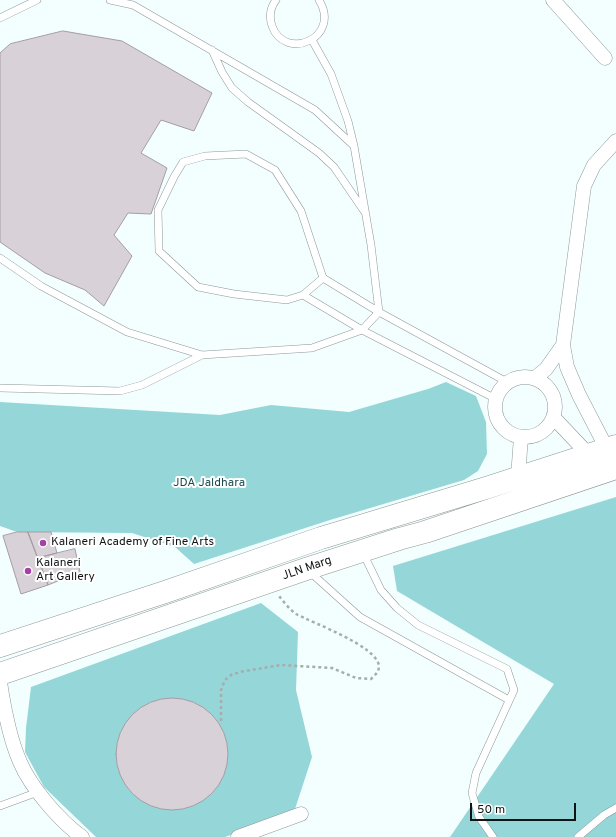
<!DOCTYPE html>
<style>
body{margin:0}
#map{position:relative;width:616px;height:837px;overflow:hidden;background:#f3fefe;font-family:Overpass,sans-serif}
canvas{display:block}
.scale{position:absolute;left:470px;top:803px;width:106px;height:18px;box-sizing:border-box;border:2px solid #111414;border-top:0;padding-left:5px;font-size:12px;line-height:14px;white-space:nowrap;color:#111414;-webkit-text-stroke:3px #fff;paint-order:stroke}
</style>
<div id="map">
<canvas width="616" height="837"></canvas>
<div class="scale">50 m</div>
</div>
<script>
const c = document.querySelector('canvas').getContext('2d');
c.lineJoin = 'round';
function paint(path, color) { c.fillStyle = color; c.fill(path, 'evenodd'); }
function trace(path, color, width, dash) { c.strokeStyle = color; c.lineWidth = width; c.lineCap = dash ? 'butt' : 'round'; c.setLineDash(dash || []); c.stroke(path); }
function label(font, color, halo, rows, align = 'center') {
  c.font = font + ' Overpass,sans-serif'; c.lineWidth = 4; c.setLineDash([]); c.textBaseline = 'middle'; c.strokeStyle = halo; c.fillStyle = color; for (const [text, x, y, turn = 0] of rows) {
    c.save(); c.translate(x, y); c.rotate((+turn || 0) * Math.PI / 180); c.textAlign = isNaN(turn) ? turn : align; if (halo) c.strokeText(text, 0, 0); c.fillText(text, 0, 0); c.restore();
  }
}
paint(new Path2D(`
 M446 382 476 396 486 422 487 454 478 471 464 480 330 520 194 564 175 547 132 533 17 532 0 526V402L220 415 271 405 349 412 428 389Z
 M616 497V837H450L554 684 397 591 393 566Z
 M261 603 298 632 296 690 312 757 294 812 225 837H96L44 787 25 752 26 728 31 687Z`), '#95d7d9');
const building = new Path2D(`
 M63 31 122 41 212 93 194 131 161 120 141 153 167 168 151 214 128 213 114 235 132 256 104 306 85 290 45 273 0 242V53L10 44Z
 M17 532H28L48 585 21 594 3 536Z
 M28 532H51L57 553 38 558Z
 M75 549 80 572 48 585 38 558Z
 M116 754a56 56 0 1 1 112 0a56 56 0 1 1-112 0Z`);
paint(building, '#d8d1d7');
trace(building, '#a49ea4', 1);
const service = new Path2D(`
 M110 0 133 5 315 110 354 146
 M276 0C270 8 269 17 272 26 285 62 342 38 319 0
 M0 18 37 0
 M212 50 222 72 232 88 248 102 319 153 334 167 364 211
 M0 258 41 286 127 332 202 355 312 348 362 330 379 312 371 245 354 146 348 121 331 74 312 40
 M323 278 303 295 287 300 234 294 198 287 159 251 158 210 174 177 183 162 205 156 246 154 275 170 301 211 323 278 379 312 507 382
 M303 295 362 330 496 399
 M0 388 120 391 142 385 202 355
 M363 553 381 590 397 608 418 625 507 669 514 690 476 773 472 793 479 817 493 837
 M310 572 360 617 509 700
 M0 806 38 792
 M578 837 604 815 616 808`);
const minor = new Path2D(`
 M553 0 605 58
 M495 407a30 30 0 1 1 60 0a30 30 0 1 1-60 0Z
 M535 378 546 369 563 345
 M554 418 589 455
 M607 449 579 395 567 367 563 345 584 186 594 165 616 141
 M518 477 521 437
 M0 682C4 709 9 737 20 762 31 788 60 821 82 837
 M238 837 301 814`);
const primary = new Path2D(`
 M0 646 165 592 321 538 486 488 616 446
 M0 674 306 569 399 539 425 532 616 468`);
trace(service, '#8d9797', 8);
trace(minor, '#8d9797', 15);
trace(primary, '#8d9797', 23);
trace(new Path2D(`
 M221 721V690L225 680 231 675 240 672 281 665 332 668 356 678 371 679C375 675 379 672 379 666 377 646 313 623 296 614 290 610 284 602 279 596`), '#a5adad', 2.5, [3, 3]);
trace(service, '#fff', 7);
trace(minor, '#fff', 14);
trace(primary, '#fff', 22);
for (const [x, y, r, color] of [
 [43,543,4,"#a441a7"],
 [28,571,4,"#a441a7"]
]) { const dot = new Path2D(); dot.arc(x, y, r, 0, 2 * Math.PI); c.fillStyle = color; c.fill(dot); trace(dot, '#fff', 1.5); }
label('12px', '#1a4a4c', '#fff', [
 ["JDA Jaldhara",209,484]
]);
label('12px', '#111414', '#fff', [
 ["Kalaneri Academy of Fine Arts",51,543],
 ["Kalaneri",36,564],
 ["Art Gallery",36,578]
], 'left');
label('12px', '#111414', '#fff', [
 ["JLN Marg",307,569,-19]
]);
</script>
